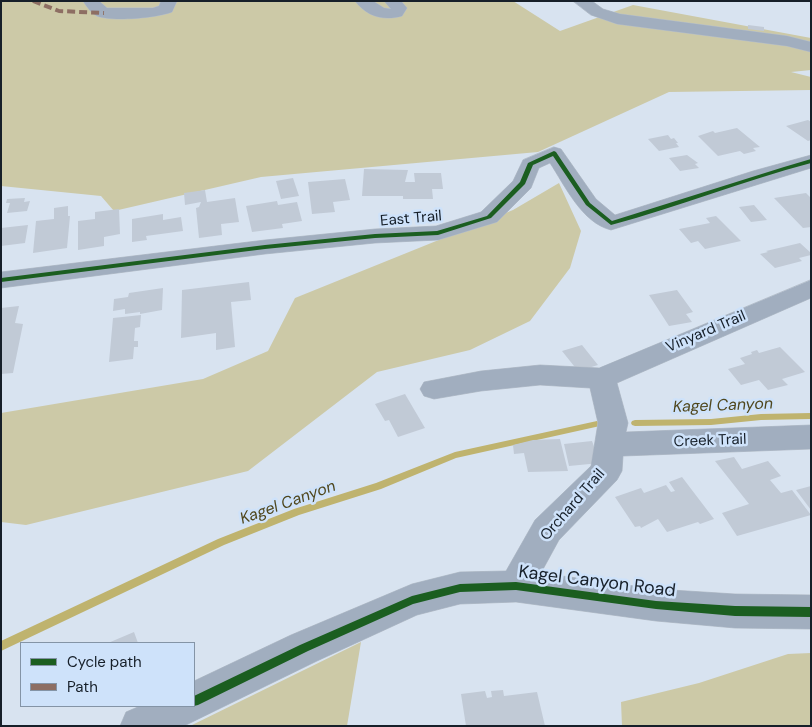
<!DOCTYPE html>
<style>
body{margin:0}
#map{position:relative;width:812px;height:727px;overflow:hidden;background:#d8e3f0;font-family:"DM Sans",sans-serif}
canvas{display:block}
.frame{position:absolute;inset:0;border:2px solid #161f29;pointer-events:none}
.legend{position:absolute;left:20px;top:642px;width:175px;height:65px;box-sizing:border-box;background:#cee2fa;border:1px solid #8494a6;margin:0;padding:6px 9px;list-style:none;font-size:15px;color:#161f29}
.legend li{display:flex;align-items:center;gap:10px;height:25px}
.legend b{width:25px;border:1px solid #8494a6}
</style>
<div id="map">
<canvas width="812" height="727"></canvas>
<div class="frame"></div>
<ul class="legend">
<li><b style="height:6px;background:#1b5e20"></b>Cycle path</li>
<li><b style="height:6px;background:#8d6e63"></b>Path</li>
</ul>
</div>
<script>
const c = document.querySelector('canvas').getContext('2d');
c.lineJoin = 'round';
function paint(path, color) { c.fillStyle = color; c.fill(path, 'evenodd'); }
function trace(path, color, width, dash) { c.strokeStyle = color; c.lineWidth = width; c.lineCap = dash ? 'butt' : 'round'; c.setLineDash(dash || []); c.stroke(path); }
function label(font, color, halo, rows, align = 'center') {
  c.font = font + ' "DM Sans",sans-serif'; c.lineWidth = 5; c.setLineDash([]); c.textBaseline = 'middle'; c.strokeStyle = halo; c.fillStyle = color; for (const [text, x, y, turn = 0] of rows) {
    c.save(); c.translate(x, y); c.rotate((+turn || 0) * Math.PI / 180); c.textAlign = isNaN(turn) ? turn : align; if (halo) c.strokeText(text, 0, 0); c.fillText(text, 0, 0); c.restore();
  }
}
paint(new Path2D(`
 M1 1H513L560 31 633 5 811 38V70L791 72 811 77V90L669 92 538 152 261 177 114 211 101 196 1 186Z
 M559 183 581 231 570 268 530 321 470 350 377 372 248 471 26 525 1 522V413L203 379 268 351 295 298 513 210Z
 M361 642 347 726H190Z
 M811 653V726H622L621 702 699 683 788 654Z`), '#ccc9a7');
paint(new Path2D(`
 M811 413V419L761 420 711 425 635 426 632 425 631 423 632 421 635 420 711 419 761 414Z
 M597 421 600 422 601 424 600 426 456 458 381 489 299 515 224 545 1 651V641L218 539 294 509 376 483 455 452Z`), '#bfb36e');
paint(new Path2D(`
 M748 25 764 27V31L748 29Z
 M808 120 811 122V140L808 141 786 126Z
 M737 128 760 147 753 148 756 151 744 154 740 151 718 156 698 136 713 131 715 133Z
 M668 135 671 139 674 138 678 143H676L679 147 659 151 648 139Z
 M687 155 698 163 695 164 699 168 680 171 669 158Z
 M364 169 408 170 405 182H415L414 173H441L443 189H432L433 199H403V196H362Z
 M293 178 299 196 281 199 276 181Z
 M345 179 350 200 333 202 335 212 312 214 308 182Z
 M205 190 207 202 235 198 239 222 221 224 222 235 199 238 196 208 199 207 201 202 185 205 184 193Z
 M806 193 811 198V227L803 228 774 198Z
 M25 198 24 202 30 201 27 211 7 213 10 203H6L7 199Z
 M277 201 278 205 297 202 302 221 282 224 283 228 252 232 246 206Z
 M754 205 767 220 751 222 739 207Z
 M68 206V216H70L67 248 33 253 36 221 54 219V208Z
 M119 209 120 234 104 237V246L78 250V221L95 219V212Z
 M163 214V220L181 217 183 231 146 236 147 240 132 242V219Z
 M716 216 741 241 705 249 698 241 691 243 679 229 710 223 706 218Z
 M28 225 25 243 1 246V228Z
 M800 243 811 253V255L799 258 802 261 775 268 760 254 768 252 766 251Z
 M249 282 251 300 231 302 235 347 216 350V333L181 338 182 290Z
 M163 288 162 310 140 314V312L125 314V309L113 311 114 299 128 297 129 293Z
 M677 290 693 312 686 314 692 322 669 326 649 295Z
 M19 306 15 323 23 324 13 373 1 374V308Z
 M141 315 140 327 135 328 134 341H138V347H134L133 359 109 362 113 318Z
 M582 345 598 365 578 371 562 351Z
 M780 347 805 372 782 379 788 385 768 390 759 380 741 385 728 369 745 364 740 358 752 354 751 352 757 350 759 353Z
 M405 394 425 428 398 437 389 420 385 421 375 404Z
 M560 439 568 471 528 472 524 453 514 454 513 445 533 440Z
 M592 441 600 463 569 466 564 444Z
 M734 457 742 469 768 461 781 476 770 480 781 493 792 490 811 515 737 536 722 513 749 504 715 461Z
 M682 477 714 519 700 524 698 522 667 532 658 519 641 528 640 526 635 527 615 497 641 488 644 493 666 485 671 492 675 491 669 482Z
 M811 486V510L796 490Z
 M134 632 138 643H108Z
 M503 690 504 696 537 692 545 726H466L461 694 485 691 487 698 492 697 491 691Z`), '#c1cad6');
const minor = new Path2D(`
 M83 1H99L107 8H153L159 6 161 1H177L172 12C157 18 111 22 97 16 91 13 87 7 83 1Z
 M355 1H373L384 8 391 9 384 1H401L407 8 402 16C384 21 367 17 355 1Z
 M573 1H592L603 9 620 14 787 36 811 42V52L787 46 617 24 591 15Z
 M554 147 561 149 596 199 615 215 753 171 811 155V168L611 230C582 223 565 186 550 163L539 168 531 188 497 222 438 240 375 243 265 254 1 288V272L265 240 375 229 436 226 481 212 513 181 523 160Z
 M811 280V298L617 383 628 423 626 432 811 425V449L623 456 622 471 617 480 559 540 541 573 656 589 735 594 811 595V629L735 628 656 621 516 602 460 604 417 615 317 661 184 726H120L126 712 140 706H194V681L291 635 412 584 460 572 506 571 535 520 591 466 598 423 590 388 540 385 481 391 434 399 424 396 420 389 424 382 481 371 540 365 599 368Z`);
trace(minor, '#b7c0cb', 1);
paint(minor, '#a1aebf');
trace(new Path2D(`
 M33 1 59 11 104 13`), '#8d6e63', 4, [8, 4]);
paint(new Path2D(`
 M554 151 556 152 590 203 612 221 784 167 811 159V163C743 181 678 207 611 225L586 205 553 156 533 165 525 184 491 218 438 235 375 238 265 249 1 282V278L265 245 375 234 437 231 487 216 520 182 528 163Z
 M516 582 656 601 735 606 811 607V617L735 616 656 609 516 590 460 592 413 604 308 651 198 705 194 706H193H194V696L300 645 412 596 460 584Z`), '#1b5e20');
label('15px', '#161f29', '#cee2fa', [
 ["East Trail",411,219,-5],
 ["Vinyard Trail",706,332,-23],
 ["Creek Trail",710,441,-2],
 ["Orchard Trail",573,505,-49]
]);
label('italic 16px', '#4f461c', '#cee2fa', [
 ["Kagel Canyon",723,406,-2],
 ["Kagel Canyon",288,503,-20]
]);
label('18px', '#161f29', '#cee2fa', [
 ["Kagel Canyon Road",597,582,7]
]);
</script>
